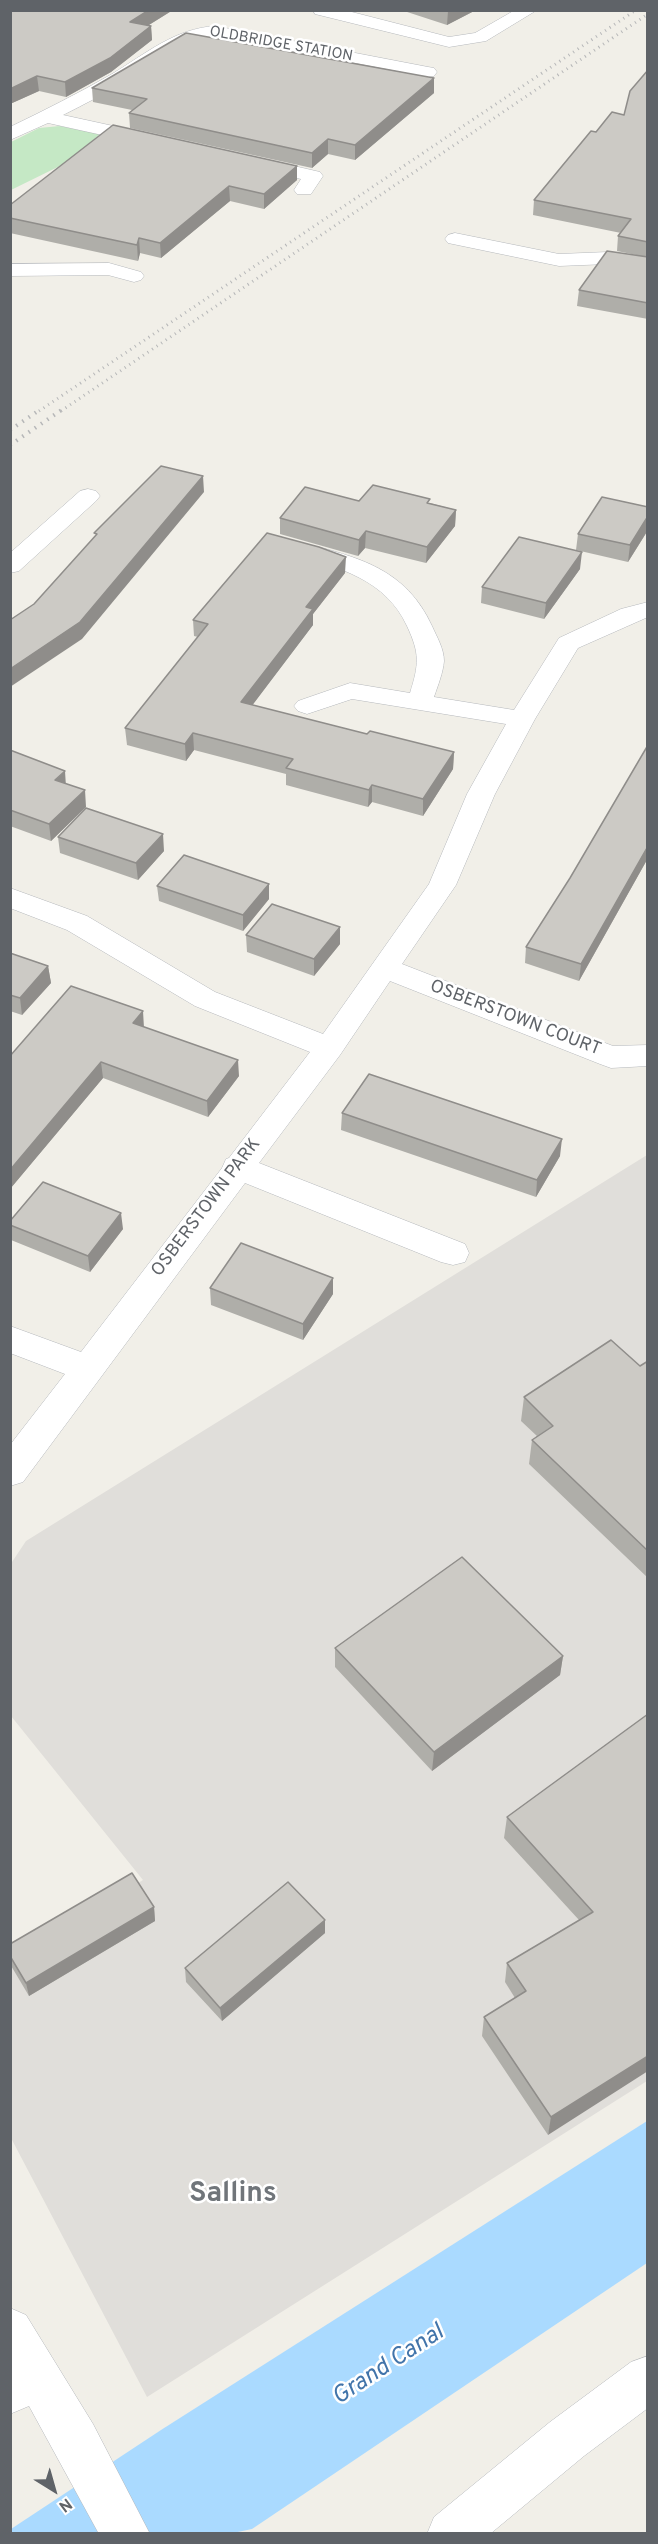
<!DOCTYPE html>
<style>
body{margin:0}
#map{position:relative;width:658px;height:2544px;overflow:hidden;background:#f1efe8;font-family:Overpass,sans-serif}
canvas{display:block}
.frame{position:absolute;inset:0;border:12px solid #5f6368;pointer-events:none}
.north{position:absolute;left:24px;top:2460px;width:60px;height:60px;-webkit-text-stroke:4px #fff;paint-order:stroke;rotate:143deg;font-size:16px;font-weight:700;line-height:24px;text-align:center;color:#5f6368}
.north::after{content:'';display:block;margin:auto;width:21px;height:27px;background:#5f6368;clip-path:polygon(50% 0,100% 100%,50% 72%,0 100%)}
</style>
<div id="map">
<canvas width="658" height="2544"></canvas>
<div class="frame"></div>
<div class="north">N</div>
</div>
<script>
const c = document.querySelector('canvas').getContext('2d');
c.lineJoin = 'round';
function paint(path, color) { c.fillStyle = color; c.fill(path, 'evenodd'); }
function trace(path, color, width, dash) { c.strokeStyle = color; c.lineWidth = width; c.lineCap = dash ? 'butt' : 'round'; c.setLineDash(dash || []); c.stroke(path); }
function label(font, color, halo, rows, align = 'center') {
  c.font = font + ' Overpass,sans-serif'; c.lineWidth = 5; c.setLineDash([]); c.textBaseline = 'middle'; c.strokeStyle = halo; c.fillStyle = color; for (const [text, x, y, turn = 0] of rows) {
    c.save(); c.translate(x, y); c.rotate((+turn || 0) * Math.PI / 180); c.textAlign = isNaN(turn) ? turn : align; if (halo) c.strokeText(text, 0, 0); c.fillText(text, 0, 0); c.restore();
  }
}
paint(new Path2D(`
 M647 1155V2081L147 2397 11 2138V1960L143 1880 11 1716 10 1565 26 1541Z`), '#e0deda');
paint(new Path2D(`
 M60 126 100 134 70 161 11 190V142L39 128Z`), '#c5e8c5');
paint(new Path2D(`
 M647 2121V2263L252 2529 228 2534H11V2529L161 2430Z`), '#aadaff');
const minor = new Path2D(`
 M313 10H344L449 37 475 33 515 10H537L486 41 449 47 315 14Z
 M215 26 428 67 434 68 437 72 434 76 428 77 215 36C181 39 157 62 129 79 108 92 85 104 63 115L159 136 161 140 159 144 152 146 48 123 10 140V127C45 110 79 93 112 74 147 53 174 29 215 26Z
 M255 157 320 172 323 176 311 194H297L294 190 301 179 248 167 245 163 248 159Z
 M455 233 559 254 608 252 648 259V271L608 264 559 266 448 243 445 239 448 235Z
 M109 263 141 272 144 276 141 280 134 282 108 275 10 276V264Z
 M88 489 96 491 100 496 96 501 19 571 10 573V553L80 491Z
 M302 543C359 557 406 569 432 626 437 637 444 649 444 661 443 673 438 685 434 697L514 710 559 638 621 609 648 602V617L578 648 535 719 495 794 456 885 402 964 613 1046 648 1045V1066L611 1068 600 1064 390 981 340 1055 259 1163 465 1244 469 1253 465 1262 453 1265 441 1262 245 1183 23 1482 10 1486V1445L65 1374 10 1353V1326L81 1352 222 1168 226 1159 229 1158 310 1052 195 1006 67 930 10 908V888L87 916 215 992 323 1034 429 884 467 794 506 724 352 699 307 714 298 711 294 706 298 701 350 683 410 693C419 664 420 654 407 626 386 580 339 567 294 555L290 550 294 545Z
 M10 2308 26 2315 93 2424 150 2534H99L29 2406 10 2414Z
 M648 2356V2408L584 2456 490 2534H427L434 2517 550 2422 631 2362Z`);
trace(minor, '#b5b8bc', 1);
paint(minor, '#fff');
trace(new Path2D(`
 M39 411 636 10
 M61 411 648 14`), '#b6b7b8', 3, [1, 4.5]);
trace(new Path2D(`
 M10 430 41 409
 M10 445 63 409`), '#b6b7b8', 4, [1.5, 6]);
paint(new Path2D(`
 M10 10H173L149 25 151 26 152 40 111 72 66 97 39 91 10 104Z
 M401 10H476L447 25Z
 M648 70V319L577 306 579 290 641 256 617 251 618 236 621 233 533 215 534 200 596 132 624 115Z
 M92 88 434 93 355 160 328 154 312 168 130 128 129 113 132 110 93 102Z
 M297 180 264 209 230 201 161 258 140 253 138 261 10 233V205Z
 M359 501 430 503 456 510 455 526 426 563 365 548 358 556 280 534V518Z
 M648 507V530L628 562 576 550 578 534Z
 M580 569 544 619 481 603 482 587Z
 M345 573 313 614V625L252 705 367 734 454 752 453 769 423 816 372 802 368 807 286 785V774L194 750 186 761 127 745 125 728 198 637 194 636 193 620Z
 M648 745V858L579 981 525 963 526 947 570 878Z
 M10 750 66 784 86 807 51 841 10 826Z
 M58 837 164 851 138 880 60 853Z
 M269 884V899L243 931 159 901 157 886Z
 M246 935 340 944 314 976 247 952Z
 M10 953 48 966 51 983 22 1015 10 1011Z
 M144 1027 239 1076 208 1117 103 1078 10 1189V1056Z
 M342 1113 560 1156 536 1197 341 1130Z
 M10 1221 123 1229 90 1272 11 1240Z
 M210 1288 333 1294 303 1340 211 1305Z
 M648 1361V1578L529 1464 532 1440 537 1436 521 1421 524 1397 640 1366Z
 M335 1648 563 1656 560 1675 432 1771 335 1667Z
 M648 1714 548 2135 482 2036 484 2017 515 1998 505 1982 507 1963 579 1920 504 1838 507 1817Z
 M154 1907 155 1921 29 1996 10 1964V1944Z
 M325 1920V1933L222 2021 186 1982 185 1968Z`), '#afaea9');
paint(new Path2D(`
 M149 10H173L131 36 130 22Z
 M449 10H476L447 25 448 11Z
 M151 26 152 40 111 72 66 97 65 82Z
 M37 76 39 91 10 104V89Z
 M434 78V93L355 160V145Z
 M328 139V154L312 168V153Z
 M297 166V180L264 209V194Z
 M229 186 230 201 161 258 160 243Z
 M139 238 140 253 138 261 137 245Z
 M203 476 204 492 82 639 10 687V669Z
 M456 510 455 526 426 563 427 547Z
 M648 516V530L628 562 630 545Z
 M366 531 365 548 358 556 359 540Z
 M582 552 580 569 544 619 546 603Z
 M346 557 345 573 313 614V625L242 719 241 702 306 607Z
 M193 733 194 750 186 761 185 744Z
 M454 752 453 769 423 816V799Z
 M65 771 66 787 55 780Z
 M372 785V802L368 807 369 790Z
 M85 790 86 807 51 841 49 824Z
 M163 834 164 851 138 880 136 863Z
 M648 846V858L579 981 581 964Z
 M269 884V899L243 931V915Z
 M340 927V944L314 976V959Z
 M48 966 51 983 22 1015 20 998Z
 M143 1011 144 1028 133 1023Z
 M238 1060 239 1076 208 1117 207 1101Z
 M101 1062 103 1078 10 1189V1170Z
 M562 1139 560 1156 536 1197 537 1180Z
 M121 1213 123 1229 90 1272 88 1256Z
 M333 1278V1294L303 1340V1324Z
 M563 1656 560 1675 432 1771 434 1752Z
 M154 1907 155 1921 29 1996 26 1983Z
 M325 1920V1933L222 2021 220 2008Z
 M648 2056V2071L548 2135 551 2117Z`), '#8f8d8a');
const building = new Path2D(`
 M10 10H149L130 22 151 26 110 58 65 82 37 76 10 89Z
 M186 33 434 78 355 145 328 139 312 153 129 113 147 99 92 88Z
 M648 70V242L618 236 631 219 534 200 591 131 596 132 612 112 624 115 630 91Z
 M113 125 297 166 264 194 229 186 160 243 139 238 137 245 10 218V205Z
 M607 251 648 257V303L579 290Z
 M161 466 203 476 80 622 10 669V620L34 604 97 534 94 533Z
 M373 485 430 499 427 503 456 510 427 547 366 531 359 540 280 518 305 487 359 501Z
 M602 497 648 507V516L630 545 578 534Z
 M267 533 319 547 346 557 306 607 313 609 241 702 367 734 370 731 454 752 423 799 372 785 369 790 286 768 293 759 193 733 185 744 125 728 208 624 193 620Z
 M519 537 582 552 546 603 482 587Z
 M648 745V846L581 964 526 947 570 878Z
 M10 750 65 771 55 780 85 790 49 824 10 810Z
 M86 808 163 834 136 863 58 837Z
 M184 855 269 884 243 915 157 886Z
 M272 904 340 927 314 959 246 935Z
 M10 953 48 966 20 998 10 995Z
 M71 986 143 1011 133 1023 238 1060 207 1101 101 1062 10 1170V1056Z
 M369 1074 562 1139 537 1180 342 1113Z
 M43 1182 121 1213 88 1256 10 1225V1221Z
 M241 1243 333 1278 303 1324 210 1288Z
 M611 1340 640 1366 648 1361V1551L532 1440 553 1426 524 1397Z
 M462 1557 563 1656 434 1752 335 1648Z
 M648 1714V2056L551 2117 484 2017 526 1991 507 1963 593 1912 507 1817Z
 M132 1873 154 1907 26 1983 10 1956V1944Z
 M288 1882 325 1920 220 2008 185 1968Z`);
paint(building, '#cccac5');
trace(building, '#8f8d8a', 1.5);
label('15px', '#5f6368', '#fff', [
 ["OLDBRIDGE STATION",281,45,10]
]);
label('18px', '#5f6368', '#fff', [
 ["OSBERSTOWN COURT",515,1019,21],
 ["OSBERSTOWN PARK",207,1208,-53]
]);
label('italic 24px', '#4174aa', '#fff', [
 ["Grand Canal",389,2366,-33]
]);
label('bold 28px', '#70757a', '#fff', [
 ["Sallins",233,2195]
]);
</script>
